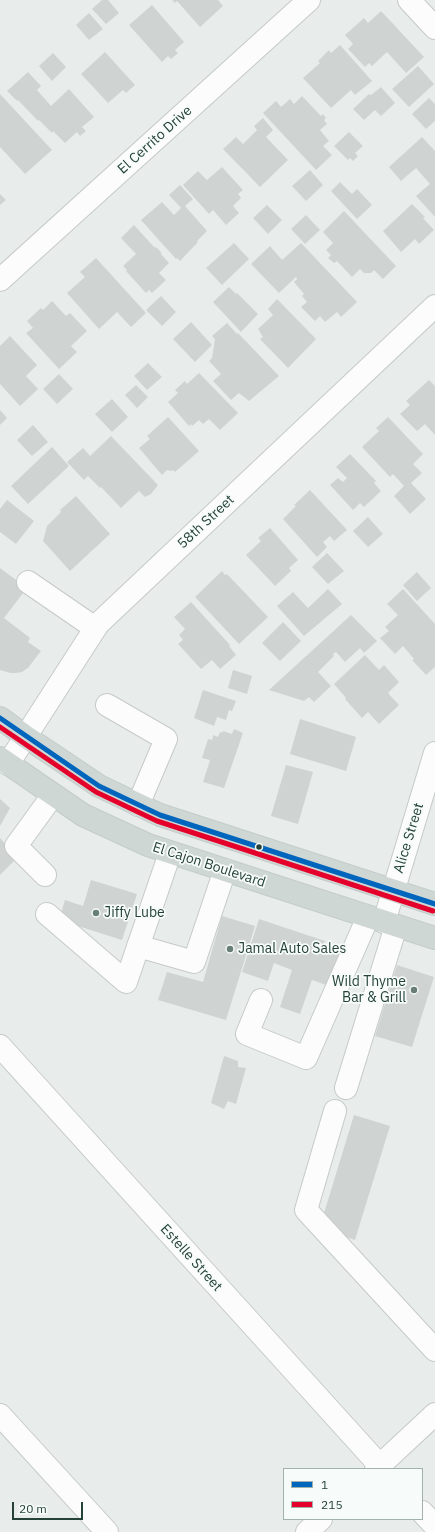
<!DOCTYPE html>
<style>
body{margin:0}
#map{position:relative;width:435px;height:1532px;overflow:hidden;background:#e8edeb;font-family:"IBM Plex Sans",sans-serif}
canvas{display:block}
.legend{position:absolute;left:283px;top:1468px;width:140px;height:52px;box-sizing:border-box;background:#f7fbf9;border:1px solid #a3b1ad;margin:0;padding:5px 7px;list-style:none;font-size:12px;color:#24423a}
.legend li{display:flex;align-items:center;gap:8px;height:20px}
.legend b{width:20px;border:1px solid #a3b1ad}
.scale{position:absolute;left:12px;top:1502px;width:71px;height:18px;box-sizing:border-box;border:2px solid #24423a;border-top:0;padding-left:5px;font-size:12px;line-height:14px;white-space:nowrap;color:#24423a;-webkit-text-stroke:3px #f7fbf9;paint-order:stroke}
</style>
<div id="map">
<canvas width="435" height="1532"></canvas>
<ul class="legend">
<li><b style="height:5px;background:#0065bd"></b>1</li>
<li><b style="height:5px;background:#e4002b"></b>215</li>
</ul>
<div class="scale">20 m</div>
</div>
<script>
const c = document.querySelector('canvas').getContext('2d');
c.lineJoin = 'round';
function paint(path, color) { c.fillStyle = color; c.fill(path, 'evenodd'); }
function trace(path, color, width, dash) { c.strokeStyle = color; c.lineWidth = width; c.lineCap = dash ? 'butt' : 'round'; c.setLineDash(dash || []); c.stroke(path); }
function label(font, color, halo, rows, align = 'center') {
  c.font = font + ' "IBM Plex Sans",sans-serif'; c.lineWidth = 3.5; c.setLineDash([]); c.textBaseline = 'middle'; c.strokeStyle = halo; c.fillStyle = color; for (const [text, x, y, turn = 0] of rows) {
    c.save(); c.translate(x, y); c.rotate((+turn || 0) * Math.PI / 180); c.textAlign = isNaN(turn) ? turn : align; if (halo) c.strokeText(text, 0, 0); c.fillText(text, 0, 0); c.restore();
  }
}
paint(new Path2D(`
 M102 0H108L119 13 106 24 92 9Z
 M172 0H218L223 6 200 27 177 1 175 3Z
 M152 5 184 42 175 50 178 53 171 59 168 56 162 62 129 25Z
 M381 11 424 57 406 73 387 52 372 66 369 63 365 67 348 49 353 44 345 35 364 18 368 23Z
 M89 13 103 29 89 40 76 25Z
 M340 45 372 81 355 95 351 90 331 108 303 78 320 63 318 61 329 50 331 53Z
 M105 52 135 85 126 93 123 90 108 103 81 74Z
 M53 53 66 67 52 81 39 66Z
 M418 66 434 84 409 107 392 89Z
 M28 72 41 86 37 90 51 106 69 89 94 117 82 127 86 131 80 136 77 132 65 143 53 131 52 133 39 120 38 121 18 100 17 101 7 91Z
 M381 87 395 103 381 116 375 110 364 120 353 109 369 94 371 95Z
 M0 94 52 150 25 174 0 147Z
 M302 96 321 116 323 114 326 118 324 120 327 124 320 130 329 141 323 146 332 155 316 170 263 113 276 101 281 107 290 99 294 104Z
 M429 98 435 104V121L426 129 412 114Z
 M263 118 273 130 266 137 288 160 260 187 223 149 236 137 243 144 257 130 254 126Z
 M349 132 363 146 355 153 358 156 353 161 350 158 348 160 334 146Z
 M422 137 435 151V217L416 196 430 184 416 168 401 181 389 167Z
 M222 167 243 190 238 194 241 198 233 206 239 213 226 225 213 210 209 214 183 185 198 171 207 180Z
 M310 170 323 185 306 201 292 186Z
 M340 182 352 194 357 189 372 205 357 219 331 191Z
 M180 185 193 199 185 206 207 231 197 241 198 242 180 261 177 258 176 259 141 220 162 202 174 215 181 208 169 195Z
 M0 194 6 200 0 205Z
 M412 204 425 217 423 218 434 230 419 244 415 239 401 252 383 231Z
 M267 205 282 220 268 234 253 218Z
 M344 211 396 266 383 279 374 270 371 273H364L360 269 352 277 337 261 334 263 328 258 331 255 326 250 333 243 323 232Z
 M306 215 320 230 305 244 291 229Z
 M134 225 154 247 157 248 161 252V254L169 263 159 273 166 280 152 293 149 290 146 293 126 271 127 270 123 266 136 254 121 238Z
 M234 243 249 259 222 285 206 268Z
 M301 243 357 302 341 317 337 312 325 322 320 316 315 321 301 307 307 302 302 296 304 294 294 282 297 279 296 277 279 293 251 264 270 246 282 260Z
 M96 258 146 313 131 327 117 312 99 329 67 293 85 277 80 272Z
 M229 287 236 294 237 293 258 314 241 332 213 302Z
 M161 296 176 312 162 326 146 310Z
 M277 299 316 339 288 368 260 339 263 337 258 329 273 315 268 309Z
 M52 301 66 316 70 313 87 331 71 346 77 352 59 369 26 333 33 328 27 321 41 308 43 310Z
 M191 322 212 345 195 362 173 339Z
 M227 323 237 334 238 333 279 376 249 401 239 393 231 400 213 381 221 374 209 361 212 358 215 339 212 336Z
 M10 336 37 365 26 376 38 389 20 406 0 384V346Z
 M148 363 162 377 147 390 134 376Z
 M199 373 238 413 220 430 209 419 203 424 199 420 192 426 191 424 189 426 168 402 178 393 175 390 185 381 187 384Z
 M59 374 73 389 57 404 43 389Z
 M429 380 435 386V435L425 424 417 431 400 414 410 405 406 401Z
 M136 385 148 397 137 408 125 395Z
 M112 399 128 417 112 432 95 414Z
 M0 410 7 418 0 425Z
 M168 417 199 451 175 472 173 470 171 471 167 470 162 475 139 448 150 439 147 436Z
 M388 417 423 454 413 464 422 473 411 483 426 499 410 514 394 496 404 486 393 474 390 477 362 447 379 431 376 428Z
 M33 425 48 442 32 456 17 440Z
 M111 436 158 485 151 494 145 497 139 491 121 508 101 487 100 488 88 476 84 480 67 462 83 448 90 456Z
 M52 447 69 466 28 504 11 486Z
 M350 454 376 481 374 483 381 491 364 507 360 503 353 510 330 485 338 478 343 482 347 478 336 467Z
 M310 490 347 530 334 541 330 536 323 542 327 547 317 557 283 519 296 506 294 505Z
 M76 496 110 534 70 571 43 541 47 526 61 512 60 510Z
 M7 500 34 521 16 544 0 532V509Z
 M368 517 383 534 368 547 353 531Z
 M270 528 298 560 289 568 291 571 275 586 246 555 261 541 258 538Z
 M327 553 344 571 328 584 312 567Z
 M0 568 27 588 4 618 30 638 28 642 41 651 28 668 22 672 16 673H10L0 670Z
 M222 571 225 575 227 574 268 617 239 644 195 597Z
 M417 572 431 588 417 601 403 585Z
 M328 589 342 604 304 636 277 606 293 592 308 608Z
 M403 589 435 624V667L426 675 412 660 414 659 403 646 395 654 380 638 389 631 385 627 398 615 387 604Z
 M191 602 230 645 229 646 236 655 220 669 212 660 201 669 178 644 183 640 179 635 185 629 174 617Z
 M351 615 377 641 364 653 360 648 345 662 336 652 333 654 334 656 318 672 331 686 314 702 309 697 304 701 269 690Z
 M283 622 301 641 280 661 262 643Z
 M365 655 379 670 384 665 399 682 388 693 399 705 379 724 368 712 362 718 345 699 346 698 334 684Z
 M233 670 252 676 247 694 228 688Z
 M203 690 236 701 232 711 229 710 226 720 217 717 214 726 194 718Z
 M300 719 356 737 346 771 290 754Z
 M234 729 243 733 224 788 203 782 210 760 202 758 208 739 212 740 213 735 218 737 220 732 222 733 223 731 232 734Z
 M286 765 313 772 298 824 271 816Z
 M0 799 10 808 0 826Z
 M0 838 18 857 0 875Z
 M91 880 137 894 122 940 59 920 65 900 83 906Z
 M222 916 255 926 226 1020 158 1000 167 972 203 982Z
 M259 919 325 941 323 947 340 952 329 986 312 980 300 1014 280 1007 292 970 274 963 268 981 242 972Z
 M397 965 434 977 412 1047 375 1036Z
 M224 1056 238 1061V1067L246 1068 236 1104 228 1101 224 1109 211 1103Z
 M354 1115 390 1126 355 1240 337 1234 339 1228 321 1223Z`), '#cfd4d2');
const minor = new Path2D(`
 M409 0 435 28
 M0 280 309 0
 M28 582 95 628
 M107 705 166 739 138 805
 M8 764 98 624 435 306
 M45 875 16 846 53 795
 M47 914 126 982 170 853
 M384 922 435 753
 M138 946 194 962 225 870
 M261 1000 247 1034 306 1058 368 917
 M0 1046 383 1469
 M346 1088 396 926
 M335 1111 306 1210 435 1350
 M0 1415 107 1532
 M376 1469 435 1414
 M422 1512 435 1526
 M307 1532 321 1519`);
const major = new Path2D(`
 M0 718 26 737 99 786 160 815 435 904
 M0 758 83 815 148 845 435 938`);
trace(minor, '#c5cac8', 24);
trace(major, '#c3ccc9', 24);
trace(minor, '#fcfcfc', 22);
trace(major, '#cfd7d5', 22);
trace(new Path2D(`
 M0 718 99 786 160 815 435 904`), '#0065bd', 5);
trace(new Path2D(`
 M0 727 96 792 157 821 433 911`), '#e4002b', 5);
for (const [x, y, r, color] of [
 [259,847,3.5,"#24423a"],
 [96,913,4,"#697e78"],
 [230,949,4,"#697e78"],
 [414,990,4,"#697e78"]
]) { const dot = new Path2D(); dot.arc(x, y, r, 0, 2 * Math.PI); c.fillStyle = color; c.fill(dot); trace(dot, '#f7fbf9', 1.5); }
label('14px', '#24423a', '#f7fbf9', [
 ["El Cerrito Drive",155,140,-42],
 ["58th Street",206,522,-43],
 ["Alice Street",409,838,-73],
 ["El Cajon Boulevard",209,865,18],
 ["Estelle Street",191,1258,48]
]);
label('14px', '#24423a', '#f7fbf9', [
 ["Jiffy Lube",104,913],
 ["Jamal Auto Sales",238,949],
 ["Wild Thyme",406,982,"right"],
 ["Bar & Grill",406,998,"right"]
], 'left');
</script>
